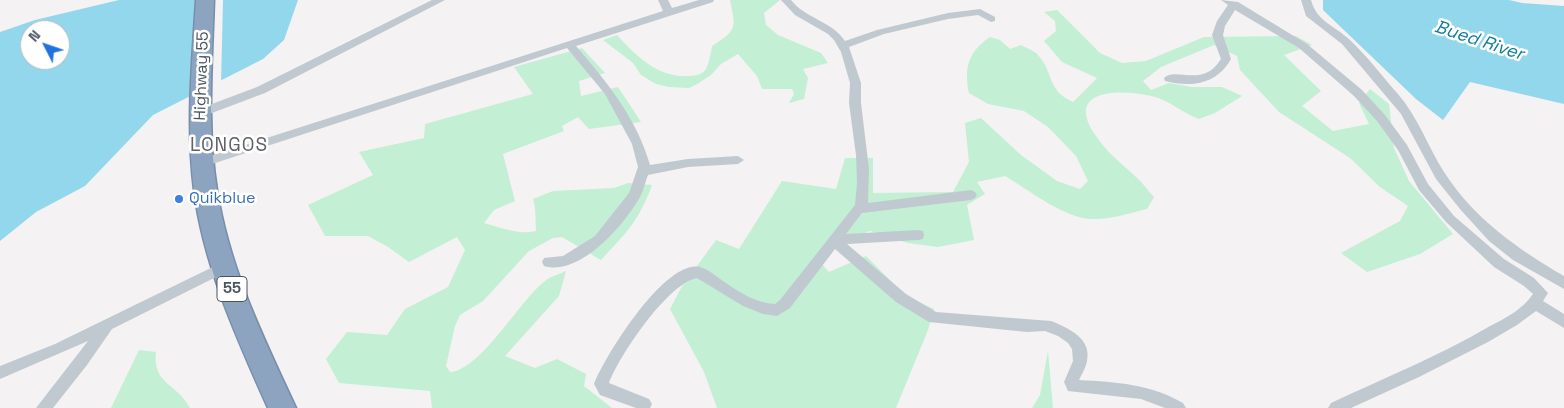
<!DOCTYPE html>
<style>
body{margin:0}
#map{position:relative;width:1564px;height:408px;overflow:hidden;background:#f4f2f2;font-family:"Space Grotesk",sans-serif}
canvas{display:block}
.north{position:absolute;left:20px;top:20px;width:50px;height:50px;box-sizing:border-box;background:#fff;border:1px solid #b7bbbf;border-radius:50%;rotate:311deg;font-size:14px;font-weight:700;line-height:20px;text-align:center;color:#4a555f}
.north::after{content:'';display:block;margin:auto;width:18px;height:22px;background:#2071e1;clip-path:polygon(50% 0,100% 100%,50% 72%,0 100%)}
</style>
<div id="map">
<canvas width="1564" height="408"></canvas>
<div class="north">N</div>
</div>
<script>
const c = document.querySelector('canvas').getContext('2d');
c.lineJoin = 'round';
function paint(path, color) { c.fillStyle = color; c.fill(path, 'evenodd'); }
function trace(path, color, width, dash) { c.strokeStyle = color; c.lineWidth = width; c.lineCap = dash ? 'butt' : 'round'; c.setLineDash(dash || []); c.stroke(path); }
function label(font, color, halo, rows, align = 'center') {
  c.font = font + ' "Space Grotesk",sans-serif'; c.lineWidth = 5; c.setLineDash([]); c.textBaseline = 'middle'; c.strokeStyle = halo; c.fillStyle = color; for (const [text, x, y, turn = 0] of rows) {
    c.save(); c.translate(x, y); c.rotate((+turn || 0) * Math.PI / 180); c.textAlign = isNaN(turn) ? turn : align; if (halo) c.strokeText(text, 0, 0); c.fillText(text, 0, 0); c.restore();
  }
}
paint(new Path2D(`
 M730 0H780L764 13 766 25 778 35 821 53 828 63 803 69 808 78 804 99 789 103 794 94 792 89H762L757 76 738 54 721 64 712 74 699 83 689 88 669 87 656 84 641 75 633 63 603 40 617 35C636 56 658 78 689 76 695 76 702 75 706 69 709 63 711 53 712 46 737 30 736 29 730 0Z
 M1057 10 1100 53 1122 63 1146 61 1204 37 1296 36 1312 45 1284 55 1321 91 1302 106 1333 131 1369 124 1359 103 1370 89 1389 104 1394 148 1409 181 1453 234 1420 254 1367 272 1341 253 1400 221 1408 206 1380 187 1350 158 1279 112 1240 70 1237 56 1214 45 1161 67 1143 81 1151 90 1169 83 1192 87H1222L1242 96 1215 113 1199 119C1182 113 1168 99 1151 96 1122 89 1065 88 1094 133 1105 151 1121 163 1136 177 1143 183 1148 191 1154 197L1147 209C1130 213 1112 219 1094 219 1066 220 1029 190 1005 176L977 182 985 194 967 205 974 240 938 247 908 243 870 231 833 245 820 262 829 272 866 256 906 296 934 309 928 330 896 408H717L704 372 670 309 681 288 716 240 739 249 782 181 836 189 845 158H873V193L953 192 969 162 965 123 981 118 1021 155 1057 181 1080 189 1088 181 1076 156 1048 127 1024 111 988 104 969 93C964 68 968 52 990 37L1000 40 1010 49 1021 45C1026 48 1035 51 1038 55 1055 74 1046 90 1073 102L1097 78 1062 62 1044 41 1056 31 1055 21 1044 12Z
 M582 48 605 73 579 81 581 96 618 87 641 122 589 129 578 117 562 126 564 131 503 154 515 201 494 210 484 223C502 228 518 235 536 231L535 207 533 199 553 191 614 188 628 183 652 185C639 221 626 233 601 260L562 237 553 238 529 251 483 301 460 315 455 326 446 366 450 372C480 371 520 300 545 281 551 276 560 274 566 271L559 296 505 356 535 368 557 359 586 374 584 386 612 408H432L430 391 339 383 326 359 347 332 387 335 405 309 448 287 465 250 457 237 409 262 388 247 368 236H325L308 205 373 175 359 152 424 138 425 124 533 94 514 67Z
 M139 350 156 352C152 384 177 383 190 408H111Z
 M1048 351 1053 408H1032L1040 395Z`), '#c3efd5');
paint(new Path2D(`
 M119 0H298L284 40 263 59 153 115 85 186 36 212 0 241V32L35 20ZM30 30H60V60H30Z
 M1323 0H1509L1522 3 1564 6V104L1470 82 1443 120 1416 99 1323 10Z`), '#92d7eb');
paint(new Path2D(`
 M195 0H223L221 84 208 90 190 94Z`), '#f4f2f2');
const highway = new Path2D(`
 M196 0H214C212 63 207 128 217 190 229 268 263 337 296 408H268C237 338 204 267 194 190 186 127 192 63 196 0Z`);
trace(highway, '#778fab', 3);
paint(new Path2D(`
 M432 0H445L265 93 204 116 200 117 194 113 196 110 257 87Z
 M658 0H668L672 8 699 0H714L713 2 576 46C607 82 637 119 650 165L688 159 738 156 744 160 738 164 688 167 648 175C645 182 644 190 640 197 625 224 580 277 544 266L542 262 544 258 563 256 595 236 629 193 638 167 632 144 605 94 567 48 206 166 202 167 196 163 198 160 663 11Z
 M781 0H791C806 19 832 21 845 41L877 30 948 13 980 9 995 17V21L991 22 978 15 948 19 884 34 849 47 861 83V103L869 169 868 203 971 190 975 192 977 195 975 198 971 200 862 213 846 234 918 230 923 231 924 235 923 239 918 240 847 244 906 294 936 312 1051 321C1068 328 1092 338 1087 361 1086 367 1082 374 1079 380 1116 382 1151 384 1183 403L1186 408H1165L1141 399 1068 391 1064 382 1073 361 1072 349 1068 343 1058 336 1045 331 1027 332 929 322 896 302 835 249 790 308 777 316 763 314 743 306 697 278C668 283 619 356 609 383L649 399 652 404 650 408H636L600 395 594 384C605 356 665 259 700 267 710 270 718 278 726 283 740 293 757 303 775 304L780 300 855 205 857 183 856 155 849 103 850 83 841 52 834 40 828 34 795 15Z
 M1221 0 1238 2 1307 44 1362 90 1385 115 1407 145 1428 184 1454 216 1504 259 1534 278 1548 293 1543 301 1564 314V328L1536 311 1517 325 1488 342 1419 377 1351 408H1328L1331 403C1384 378 1439 356 1490 326 1506 318 1523 309 1533 294L1524 286 1494 267 1446 222 1419 190 1398 150 1377 121 1354 96 1299 48 1235 10 1225 26 1223 35 1231 59C1217 84 1192 88 1165 81L1164 78C1175 66 1203 89 1221 59L1212 35 1217 21 1228 5Z
 M1301 0H1311C1317 22 1334 25 1350 40 1367 56 1382 76 1398 94 1418 117 1428 147 1444 172 1474 219 1518 249 1564 276V289L1513 260 1489 241 1460 209 1436 179 1401 114 1342 44 1306 16Z
 M223 262 228 263 230 267 228 271 112 329 87 365 53 408H36L88 341 0 379V366L55 344Z`), '#c1c9d0');
paint(highway, '#8ca4bf');
for (const [x, y, r, color] of [
 [179,199,5,"#3f7fe0"]
]) { const dot = new Path2D(); dot.arc(x, y, r, 0, 2 * Math.PI); c.fillStyle = color; c.fill(dot); trace(dot, '#fff', 2); }
for (const [x, y, w] of [
 [232,289,30]
]) { const box = new Path2D(); box.roundRect(x - w / 2, y - 12.5, w, 25, 4); c.fillStyle = '#fff'; c.fill(box); trace(box, '#4a555f', 1); }
label('bold 15px', '#4a555f', null, [
 ["55",232,289]
]);
label('16px', '#4a555f', '#fff', [
 ["Highway 55",202,76,-88]
]);
label('16px', '#366cbe', '#fff', [
 ["Quikblue",189,199]
], 'left');
label('italic 18px', '#107d9c', '#fff', [
 ["Bued River",1479,41,18]
]);
c.letterSpacing = '1px';
label('19px', '#5f6267', '#fff', [
 ["LONGOS",229,146]
]);
c.letterSpacing = '0px';
</script>
